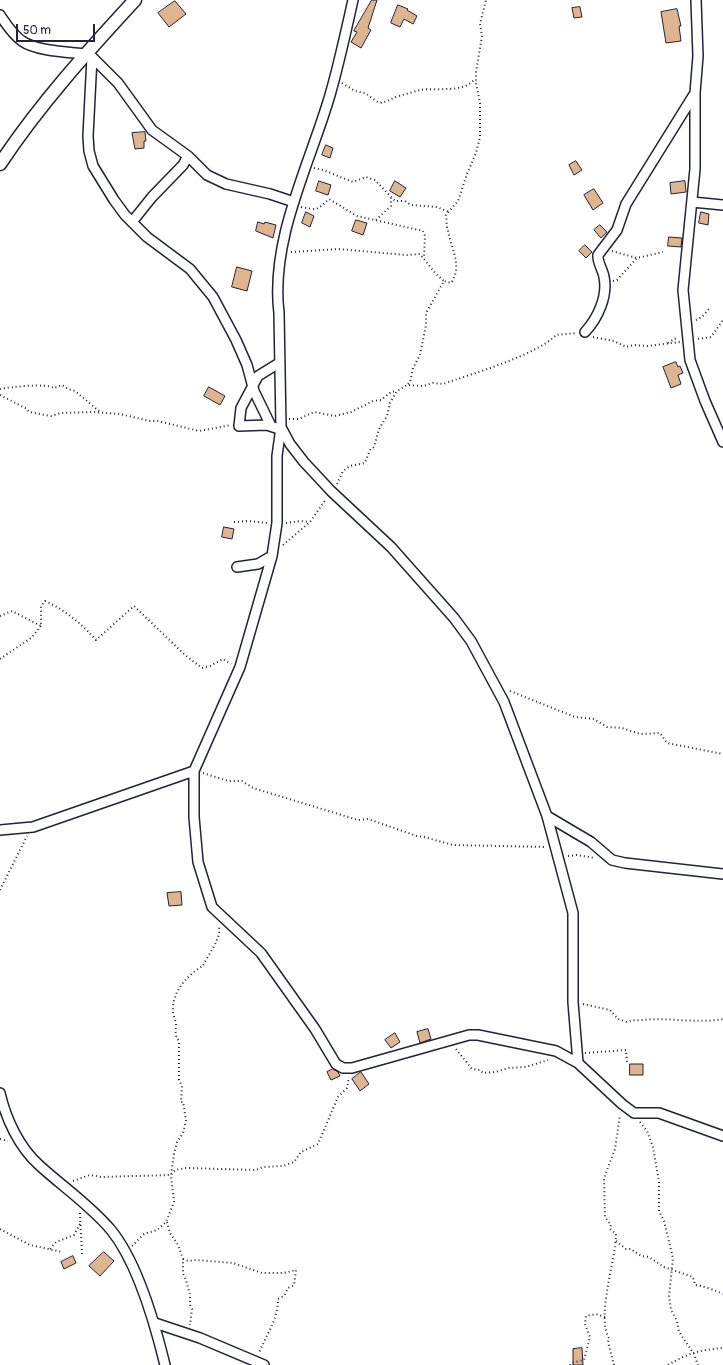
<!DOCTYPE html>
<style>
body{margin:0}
#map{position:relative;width:723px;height:1365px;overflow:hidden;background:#fff;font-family:Pangolin,sans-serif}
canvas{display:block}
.scale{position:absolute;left:16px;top:24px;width:79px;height:18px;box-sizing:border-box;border:2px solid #22223b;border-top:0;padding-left:5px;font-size:12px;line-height:14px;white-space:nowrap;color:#22223b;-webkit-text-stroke:3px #fff;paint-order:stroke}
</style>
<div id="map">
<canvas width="723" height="1365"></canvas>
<div class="scale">50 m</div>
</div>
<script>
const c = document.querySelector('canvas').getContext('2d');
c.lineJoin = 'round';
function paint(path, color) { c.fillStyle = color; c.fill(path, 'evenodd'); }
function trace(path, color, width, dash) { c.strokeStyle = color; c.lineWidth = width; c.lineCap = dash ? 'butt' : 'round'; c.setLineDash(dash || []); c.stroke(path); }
const building = new Path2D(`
 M372 0H377L368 28 371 30 361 48 351 42 357 32 354 31Z
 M175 1 186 14 169 27 158 13Z
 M398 5 408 9 407 10 417 16 413 24 404 19 400 27 391 23Z
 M580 7 582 17 574 18 572 8Z
 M677 9 681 26H679L681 41 666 43 661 12Z
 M145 132 146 141H144V148L135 149 132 133Z
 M326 145 333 148 330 158 322 155Z
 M576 161 582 170 574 175 569 165Z
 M319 181 331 185 328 195 316 191Z
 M395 181 406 188 400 197 390 191Z
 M685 181 686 192 671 194 670 183Z
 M594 189 603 203 593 210 584 195Z
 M306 212 314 216 310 227 302 223Z
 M701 212 709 214 708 225 699 223Z
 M356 220 367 223 363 235 352 231Z
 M258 222 264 224 265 222 276 225 273 238 256 231Z
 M600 225 607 232 601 238 594 230Z
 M669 237 682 238 681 247 668 246Z
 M585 245 592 252 586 258 579 251Z
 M237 267 252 271 247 291 232 287Z
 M676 362 678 367 680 366 683 373 678 375 681 384 671 388 663 367Z
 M209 387 225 396 220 405 204 396Z
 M224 527 234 529 232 539 222 537Z
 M181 892 182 905 169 906 167 893Z
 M428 1029 431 1039 420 1043 417 1032Z
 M395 1033 400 1042 391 1048 385 1040Z
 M630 1064H643V1075H630Z
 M333 1069 338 1072 340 1076 331 1080 327 1072Z
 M361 1072 369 1084 360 1091 352 1079Z
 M104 1252 114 1261 100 1276 89 1266Z
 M73 1256 76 1263 64 1269 61 1262Z
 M582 1348 583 1365H573V1349Z`);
paint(building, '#dfb590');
trace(building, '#22223b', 1);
const street = new Path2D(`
 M353 0C346 31 339 64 330 95 310 164 270 239 279 313L281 427 290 444 304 462 331 491 391 547 454 618 471 641 504 702 547 816 573 913V1002L578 1063
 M696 0 698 56 695 93V169L683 290 690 360 705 401 723 442
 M0 15C6 24 12 34 22 41 36 51 67 52 85 54L92 57 88 136 89 151 93 166 114 200 125 215 147 237 190 269 213 297 236 340 247 365 254 391 271 426
 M92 57 118 83 152 130 188 156 207 175 226 184 270 194 294 202
 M692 202 723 205
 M132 222 152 197 183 165 188 156
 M585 332C598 318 608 296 604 277 603 270 597 262 598 255L617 230 626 204 695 93
 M281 427 277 456V523L272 556 240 667 194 771V817L198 862 212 907 261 953 315 1029 336 1064 343 1068H352L469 1035H478L556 1051 578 1063 622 1104 634 1113H659L723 1136
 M276 428 267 425 239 426 241 408 258 376 279 363
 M237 567 258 564 272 556
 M547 816 591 842 612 860 625 863 723 874
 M0 830 33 827 194 771
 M0 1093C6 1119 19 1147 39 1165 63 1187 90 1205 111 1230 138 1263 155 1324 165 1365
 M155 1323 200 1338 264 1365`);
const secondary = new Path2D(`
 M0 164C39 105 87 52 135 0`);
trace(street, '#22223b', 12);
trace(secondary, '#22223b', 15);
trace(new Path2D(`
 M342 83 355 91 365 93 379 103C389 102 391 98 399 96 406 94 413 92 420 90 438 87 462 94 475 79
 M314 168 323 170 353 182 366 177 375 180 395 201H405L411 205 437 207 449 212
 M301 207C318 210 316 211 329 199L357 216 423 231 425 236 424 257
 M376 220 391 206V198
 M612 251 637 258 663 252
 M291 252 338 249 406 255 420 254 436 274 445 282
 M613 281 617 280 637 258
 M696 320 702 317 709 309
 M593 337 614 341 626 347 634 345 647 346 680 342
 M698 339 711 337 723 320
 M668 343 678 337
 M408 384 410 382 413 368 420 355 426 325V313L444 281 451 283C463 266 451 248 448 231 446 226 447 220 446 215L458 201 467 174 476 153 480 137V103L476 83V72L482 36 480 24 486 0
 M0 389C10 387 46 383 54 388L62 385 68 389 75 391 100 412
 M0 395 27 409 29 412 51 416 61 413 91 412 120 414 150 421H158L199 431 231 425
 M289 419H299L314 412 335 416 351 412 373 401 381 400 391 392 397 391
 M337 484 343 471 350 466 365 463 370 450 374 447 379 429 387 416 390 403 397 391 407 385 423 386 433 383 443 384C471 374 537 355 556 335L576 333
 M234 522 248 521 268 523
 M286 523 300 521 310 522
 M283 545 310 522 326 499
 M0 616 12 611 41 626V606L45 601C65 610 82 624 96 640L134 606 185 655 202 668 210 666 223 659 231 664
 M0 659 31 638 41 626
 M510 691 575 717 594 719 607 727 622 728 640 734 660 733 667 743 723 754
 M203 773 228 781H242L253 788 358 820 368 819 417 836 424 837 453 845 546 847
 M568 856 577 855 595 858
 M0 890 27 836
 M583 1004 610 1010 618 1019 627 1022C633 1019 637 1021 642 1020 668 1017 698 1024 723 1019
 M456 1049 472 1069 480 1070 483 1073 495 1072 509 1068 526 1067 548 1060
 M585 1053 626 1050 627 1062
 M640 1122 647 1131 653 1147 659 1182V1211L664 1221 673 1258 669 1296 671 1310 677 1321 679 1332 694 1354 698 1365
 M0 1139 8 1141
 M73 1181 90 1175 101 1177 171 1175 175 1170 186 1168 256 1170 263 1167 283 1166 294 1162 301 1152 318 1144 338 1097 347 1088 349 1077
 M80 1213 82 1254
 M167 1222 170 1233 178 1245 183 1259V1274L186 1280 190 1295V1305L192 1309 190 1325
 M0 1229 30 1245 62 1252
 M616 1241 626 1249H631L641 1256 649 1257 664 1267 693 1277 695 1285C700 1285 718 1291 723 1294
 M132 1246 144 1234 157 1230 166 1222 174 1202 171 1175 174 1154 177 1142 183 1133 186 1120 183 1102H181L182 1086 179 1080V1041C174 1035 176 1030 176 1023 175 1019 173 1015 173 1011 172 992 187 975 203 966 208 954 221 940 219 927
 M50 1249 56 1242 74 1235 80 1224
 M183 1259 188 1261 196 1260 233 1263 262 1273H284L296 1270 294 1285 288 1288 284 1296 278 1299C278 1320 266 1335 259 1353
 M570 1365 571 1363 584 1360 590 1337 585 1324 586 1316 596 1314 605 1317
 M614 1365 608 1342 609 1338C596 1316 616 1260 616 1234L610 1229 611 1225 605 1217 604 1178 615 1149 620 1115
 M668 1365C688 1353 700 1350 723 1348`), '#22223b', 2, [1, 3]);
trace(street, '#fff', 9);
trace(secondary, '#fff', 12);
</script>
